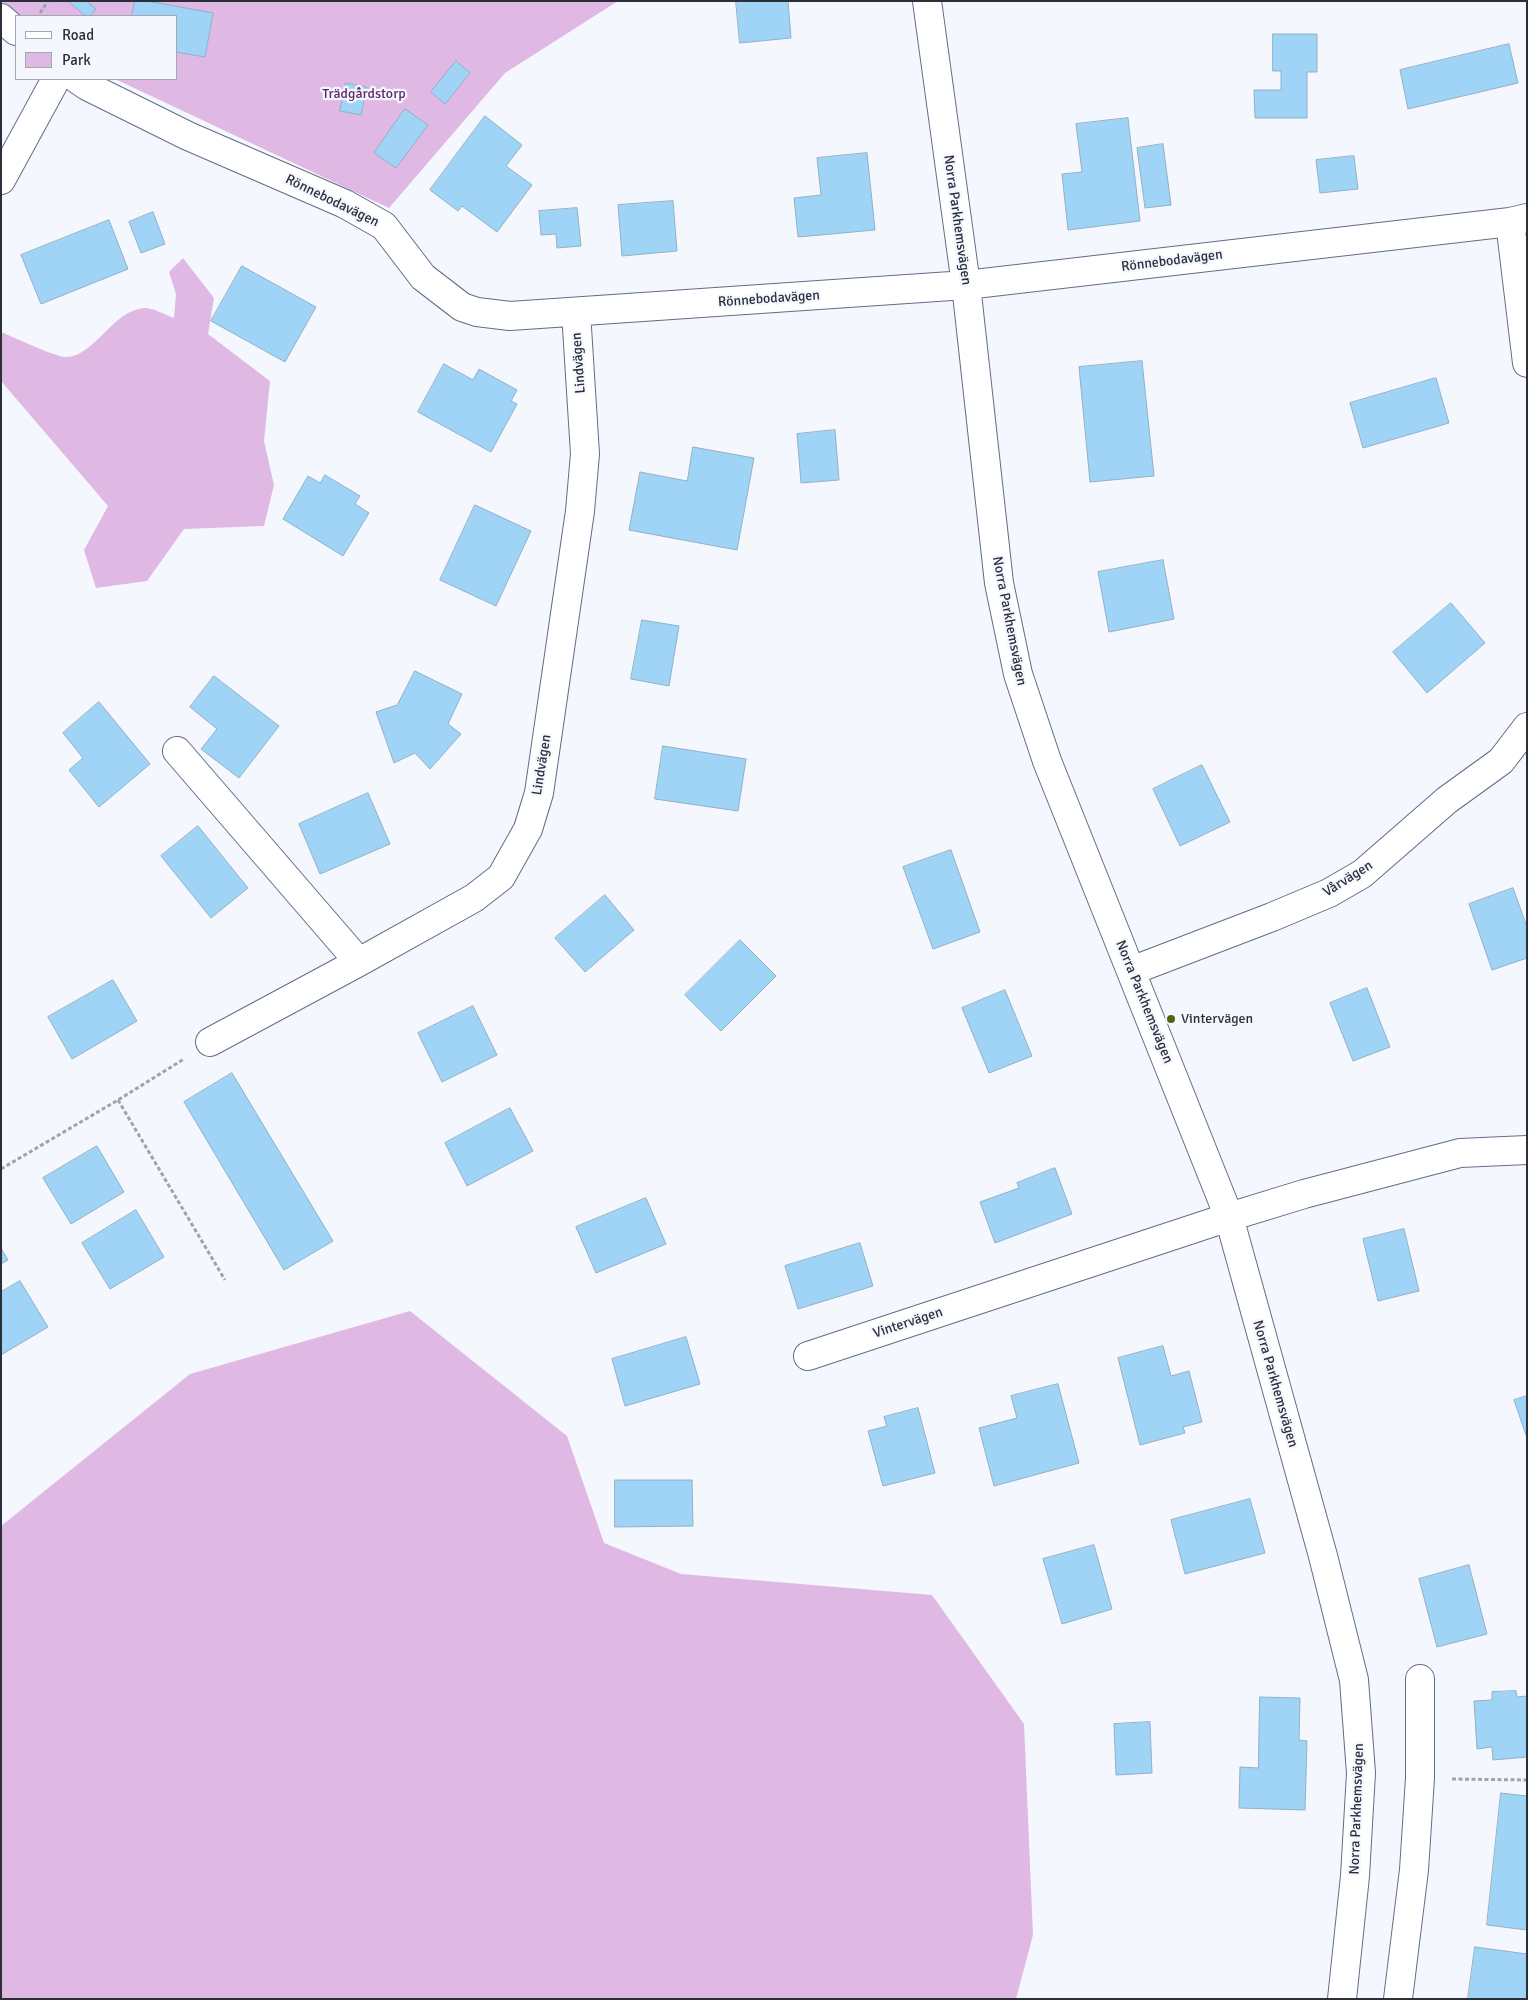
<!DOCTYPE html>
<meta charset="utf-8">
<style>
body{margin:0}
#map{position:relative;width:1528px;height:2000px;overflow:hidden;background:#f5f7fe;font-family:Signika,sans-serif}
canvas{display:block}
.frame{position:absolute;inset:0;border:2px solid #2a2f3a;pointer-events:none}
.legend{position:absolute;left:15px;top:15px;width:162px;height:65px;box-sizing:border-box;background:#f5f7fe;border:1px solid #a4a7b0;margin:0;padding:6px 9px;list-style:none;font-size:15px;color:#2a2f3a}
.legend li{display:flex;align-items:center;gap:10px;height:25px}
.legend b{width:25px;border:1px solid #a4a7b0}
</style>
<div id="map">
<canvas width="1528" height="2000"></canvas>
<div class="frame"></div>
<ul class="legend">
<li><b style="height:6px;background:#fff"></b>Road</li>
<li><b style="height:14px;background:#dfb9e3"></b>Park</li>
</ul>
</div>
<script>
const c = document.querySelector('canvas').getContext('2d');
c.lineJoin = 'round';
function paint(path, color) { c.fillStyle = color; c.fill(path, 'evenodd'); }
function trace(path, color, width, dash) { c.strokeStyle = color; c.lineWidth = width; c.lineCap = dash ? 'butt' : 'round'; c.setLineDash(dash || []); c.stroke(path); }
function label(font, color, halo, rows, align = 'center') {
  c.font = font + ' Signika,sans-serif'; c.lineWidth = 4.5; c.setLineDash([]); c.textBaseline = 'middle'; c.strokeStyle = halo; c.fillStyle = color; for (const [text, x, y, turn = 0] of rows) {
    c.save(); c.translate(x, y); c.rotate((+turn || 0) * Math.PI / 180); c.textAlign = isNaN(turn) ? turn : align; if (halo) c.strokeText(text, 0, 0); c.fillText(text, 0, 0); c.restore();
  }
}
paint(new Path2D(`
 M1 1H618L505 73 389 208 115 79H176V16H19Z
 M183 258 214 298 208 334 270 381 264 441 274 485 264 526 184 529 147 581 96 588 84 550 108 506 1 381V332C13 337 56 357 65 357 94 358 113 309 145 308 153 308 166 315 174 318L176 294 169 272Z
 M410 1311 567 1436 604 1543 681 1574 932 1595 1024 1724 1033 1935 1016 1999H1V1526L190 1374Z`), '#dfb9e3');
const building = new Path2D(`
 M68 1H86L96 9 90 16H86Z
 M135 1H147L213 13 205 57 176 52V16H132Z
 M736 1H788L791 38 740 43Z
 M1273 34H1317V72H1307V118H1255L1254 90H1281V71H1273Z
 M1509 44 1518 83 1408 109 1400 70Z
 M456 61 470 73 445 104 431 92Z
 M346 83 367 87 361 115 340 111Z
 M405 109 428 125 396 168 374 153Z
 M485 116 522 145 506 166 532 185 497 232 462 206 458 211 430 190Z
 M1128 118 1140 221 1068 230 1062 174 1082 172 1076 124Z
 M1163 144 1171 205 1145 208 1137 148Z
 M867 153 875 230 798 237 794 198 821 195 817 158Z
 M1354 156 1358 189 1320 193 1316 160Z
 M673 201 677 251 622 256 618 205Z
 M577 208 581 246 557 248 556 234 541 235 539 211Z
 M153 212 165 244 141 253 129 222Z
 M109 220 128 269 41 304 21 255Z
 M242 266 316 307 285 362 211 321Z
 M1142 361 1154 476 1090 482 1079 367Z
 M444 364 473 380 479 369 517 390 511 401 517 404 491 452 418 412Z
 M1436 378 1449 423 1363 448 1350 403Z
 M835 430 839 480 801 483 797 434Z
 M693 447 754 458 737 550 629 530 640 472 687 481Z
 M325 475 360 496 355 504 369 513 343 556 283 519 308 476 320 483Z
 M475 505 531 531 496 606 440 580Z
 M1163 560 1174 619 1109 632 1098 572Z
 M1451 603 1485 643 1427 693 1393 652Z
 M642 620 679 626 669 686 631 679Z
 M415 671 462 694 448 724 461 734 430 769 415 753 394 763 376 712 397 705Z
 M214 676 279 726 239 778 201 749 217 729 190 707Z
 M99 702 150 764 99 807 69 770 83 758 63 733Z
 M663 746 746 759 738 811 655 799Z
 M1202 765 1230 822 1180 846 1153 789Z
 M368 793 390 844 320 874 299 824Z
 M198 826 248 888 211 918 161 856Z
 M951 850 980 932 933 949 903 867Z
 M1513 888 1527 927V958L1492 970 1469 904Z
 M605 895 634 930 585 972 555 938Z
 M740 940 776 976 721 1031 685 995Z
 M113 980 137 1021 72 1059 48 1017Z
 M1367 988 1390 1047 1353 1061 1330 1003Z
 M1005 990 1032 1056 989 1073 962 1008Z
 M473 1006 497 1055 442 1082 418 1033Z
 M232 1073 333 1241 284 1270 184 1102Z
 M510 1108 533 1151 467 1186 445 1143Z
 M97 1146 124 1192 71 1224 43 1178Z
 M1055 1168 1072 1214 995 1243 980 1202 1019 1188 1017 1183Z
 M646 1198 666 1244 596 1273 576 1227Z
 M136 1210 164 1257 110 1289 82 1243Z
 M1404 1229 1419 1291 1378 1301 1363 1239Z
 M860 1243 873 1286 798 1309 785 1266Z
 M1 1248 8 1260 1 1264Z
 M20 1281 48 1327 1 1355V1292Z
 M686 1337 700 1384 625 1406 612 1359Z
 M1163 1346 1171 1376 1189 1371 1202 1422 1183 1427 1185 1433 1140 1445 1118 1358Z
 M1058 1384 1079 1463 994 1486 979 1428 1017 1418 1011 1396Z
 M1527 1396V1438L1514 1400Z
 M918 1408 935 1473 883 1486 868 1431 887 1426 884 1417Z
 M615 1480H692L693 1526 615 1527Z
 M1250 1499 1265 1553 1185 1574 1171 1520Z
 M1094 1545 1112 1609 1062 1624 1043 1559Z
 M1469 1565 1487 1634 1437 1647 1419 1579Z
 M1516 1691 1517 1697 1527 1696V1757L1493 1760 1492 1747 1477 1749 1474 1701 1492 1700V1692Z
 M1260 1697 1300 1698 1299 1740 1307 1741 1305 1810 1239 1808 1240 1767 1258 1768Z
 M1150 1722 1152 1773 1116 1775 1114 1724Z
 M1501 1793 1527 1796V1930L1487 1925Z
 M1475 1947 1527 1954V1999H1468Z`);
paint(building, '#9fd4f7');
trace(building, '#92b0c4', 1);
const minor = new Path2D(`
 M927 1 966 285 999 583 1018 674 1047 761 1229 1217 1323 1556 1354 1680 1361 1773 1355 1876 1342 1999
 M1 18 16 31
 M77 79 87 86 188 136 345 204 384 226 423 277 462 307 477 312 510 316 966 285 1510 222 1527 218
 M1 180 56 79
 M1510 222 1527 363
 M177 751 359 962
 M1131 971 1272 917 1329 893 1362 874 1447 800 1501 761 1527 727
 M210 1042 359 962 474 898 501 877 528 829 539 793 580 511 585 454 576 312
 M808 1356 1229 1217 1304 1194 1460 1153 1527 1150
 M1398 1999 1414 1870 1420 1778V1679`);
trace(minor, '#616d87', 30);
trace(new Path2D(`
 M40 13 48 1
 M118 1100 225 1280
 M1 1169 118 1100 184 1059
 M1452 1779 1527 1780`), '#a0a3ac', 3, [4, 2.5]);
trace(minor, '#fff', 28);
for (const [x, y, r, color] of [
 [1171,1019,5,"#4f6513"]
]) { const dot = new Path2D(); dot.arc(x, y, r, 0, 2 * Math.PI); c.fillStyle = color; c.fill(dot); trace(dot, '#f5f7fe', 2); }
label('14px', '#612768', '#f5f7fe', [
 ["Trädgårdstorp",364,94]
]);
label('14px', '#2a2f3a', '#f5f7fe', [
 ["Rönnebodavägen",332,201,26],
 ["Norra Parkhemsvägen",957,220,82],
 ["Rönnebodavägen",1172,261,-7],
 ["Rönnebodavägen",769,299,-4],
 ["Lindvägen",579,363,-94],
 ["Norra Parkhemsvägen",1009,621,79],
 ["Lindvägen",542,765,-81],
 ["Vårvägen",1348,879,-32],
 ["Norra Parkhemsvägen",1144,1002,68],
 ["Vintervägen",908,1323,-18],
 ["Norra Parkhemsvägen",1275,1384,74],
 ["Norra Parkhemsvägen",1357,1809,-88]
]);
label('14px', '#2a2f3a', '#f5f7fe', [
 ["Vintervägen",1181,1019]
], 'left');
</script>
